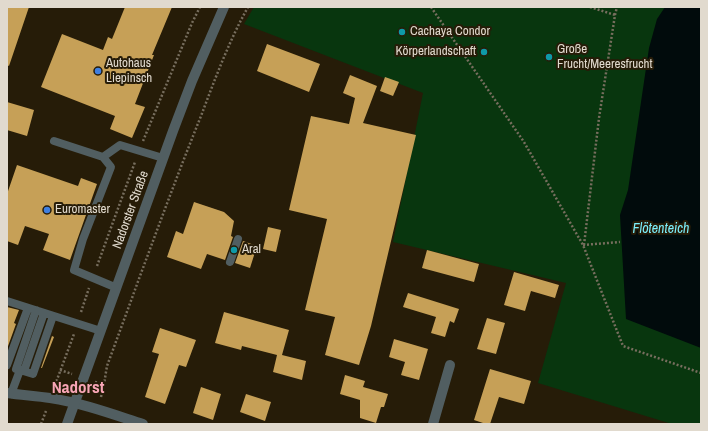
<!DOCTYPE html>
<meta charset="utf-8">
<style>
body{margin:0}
#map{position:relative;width:708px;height:431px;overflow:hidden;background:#261c08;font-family:"Archivo Narrow",sans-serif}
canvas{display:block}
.frame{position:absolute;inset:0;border:8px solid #e1dace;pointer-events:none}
</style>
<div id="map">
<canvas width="708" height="431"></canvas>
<div class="frame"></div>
</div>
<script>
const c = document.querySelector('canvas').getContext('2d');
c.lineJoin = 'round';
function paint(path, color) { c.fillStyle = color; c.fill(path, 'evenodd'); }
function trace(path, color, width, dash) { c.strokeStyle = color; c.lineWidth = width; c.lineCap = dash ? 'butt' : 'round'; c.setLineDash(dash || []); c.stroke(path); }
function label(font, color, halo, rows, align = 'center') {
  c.font = font + ' "Archivo Narrow",sans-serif'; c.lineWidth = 4; c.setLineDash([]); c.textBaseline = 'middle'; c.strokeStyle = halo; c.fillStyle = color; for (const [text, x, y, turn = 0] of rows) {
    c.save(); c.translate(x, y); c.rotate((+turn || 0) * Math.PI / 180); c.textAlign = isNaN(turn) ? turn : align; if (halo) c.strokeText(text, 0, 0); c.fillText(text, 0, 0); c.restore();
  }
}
paint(new Path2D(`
 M254 7H701V424H672L538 383 566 283 393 242 423 93 244 24Z`), '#08360e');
paint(new Path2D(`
 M665 7H701V348L626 319 620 215 628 190 649 48 657 19Z`), '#010b0c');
paint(new Path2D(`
 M7 7H29L9 66 7 65Z
 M125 7H172L152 55H154L135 104 145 107 132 138 110 129 115 116 41 87 62 34 103 50 108 37 112 39Z
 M267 44 320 64 309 92 257 71Z
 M350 75 377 86 363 123 416 135 371 326 359 365 325 355 335 317 305 310 327 219 289 210 311 116 349 124 355 98 343 93Z
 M385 77 399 82 393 96 380 91Z
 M7 102 34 110 27 136 7 130Z
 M17 165 78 186 81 178 97 184 70 260 43 250 49 234 25 226 18 245 7 241V194Z
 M194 202 224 212 234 221 231 236 233 237 225 260 207 254 201 269 167 257 176 231 183 234Z
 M268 227 281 230 276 252 263 249Z
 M243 241 257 246 250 268 235 263Z
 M427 250 479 264 474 282 422 268Z
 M514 272 559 285 555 298 531 291 525 311 504 305Z
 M408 293 459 309 454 323 450 321 445 337 431 333 436 317 403 307Z
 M7 307 19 310 14 323 16 324 7 349Z
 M224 312 289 330 282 355 306 361 302 380 273 372 277 355 242 346 241 350 215 343Z
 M487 318 505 323 496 354 477 349Z
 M160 328 196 340 186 367 179 365 165 404 145 397 159 354 152 352Z
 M52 336 54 337 42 368H41Z
 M394 339 428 349 419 380 401 375 405 362 389 357Z
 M490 369 531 381 524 404 499 397 490 424H486L474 420Z
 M345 375 365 381 363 387 388 394 384 407H381L376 423 360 418V400L340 394Z
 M201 387 221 394 213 420 193 413Z
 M246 394 271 402 265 421 240 412Z`), '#c6a057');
trace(new Path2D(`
 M431 7 524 142 583 245 623 346 701 373
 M590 7 615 15
 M143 141 192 23 200 7
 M583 245 620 242
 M584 245 599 118 615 15 617 7
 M97 266 135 162
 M81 312 89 288
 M60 370 72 374
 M95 382 104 384
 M55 385 74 334
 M101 397 104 384 107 366C138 282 168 198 201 116 215 79 229 41 248 7
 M41 424 46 411`), '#776e5e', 2.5, [2, 2]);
trace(new Path2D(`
 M54 141 103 157 120 145 163 158
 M103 157 111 167 83 239 74 270 117 288
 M230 262 238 239
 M7 301 101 331
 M7 365 28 308
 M16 369 36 310
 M20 370 33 374 53 316
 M24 371 44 313
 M11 394 20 370 16 369`), '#515e61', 8);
trace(new Path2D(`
 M7 393C21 395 36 396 50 398 82 403 112 414 143 424
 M433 424 450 365`), '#515e61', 10);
trace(new Path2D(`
 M67 424 173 131 192 81 224 7`), '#515e61', 10);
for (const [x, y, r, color] of [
 [402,32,4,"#0f9aa8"],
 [484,52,4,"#0f9aa8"],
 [549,57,4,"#0f9aa8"],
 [98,71,4,"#3f7fe0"],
 [47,210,4,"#3f7fe0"],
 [234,250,4,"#0f9aa8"]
]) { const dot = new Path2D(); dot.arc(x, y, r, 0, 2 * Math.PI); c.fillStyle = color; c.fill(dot); trace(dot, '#261c08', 1.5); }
label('13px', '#e1dace', '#261c08', [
 ["Cachaya Condor",410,32],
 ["Große",557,50],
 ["Frucht/Meeresfrucht",557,65],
 ["Körperlandschaft",476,52,"right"],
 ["Autohaus",106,64],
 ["Liepinsch",106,79],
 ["Euromaster",55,210],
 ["Aral",242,250]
], 'left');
label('13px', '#e1dace', '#261c08', [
 ["Nadorster Straße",131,210,-70]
]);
label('italic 14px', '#7ceffc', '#261c08', [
 ["Flötenteich",661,229]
]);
label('bold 17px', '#f9a6b6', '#261c08', [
 ["Nadorst",78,388]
]);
</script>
